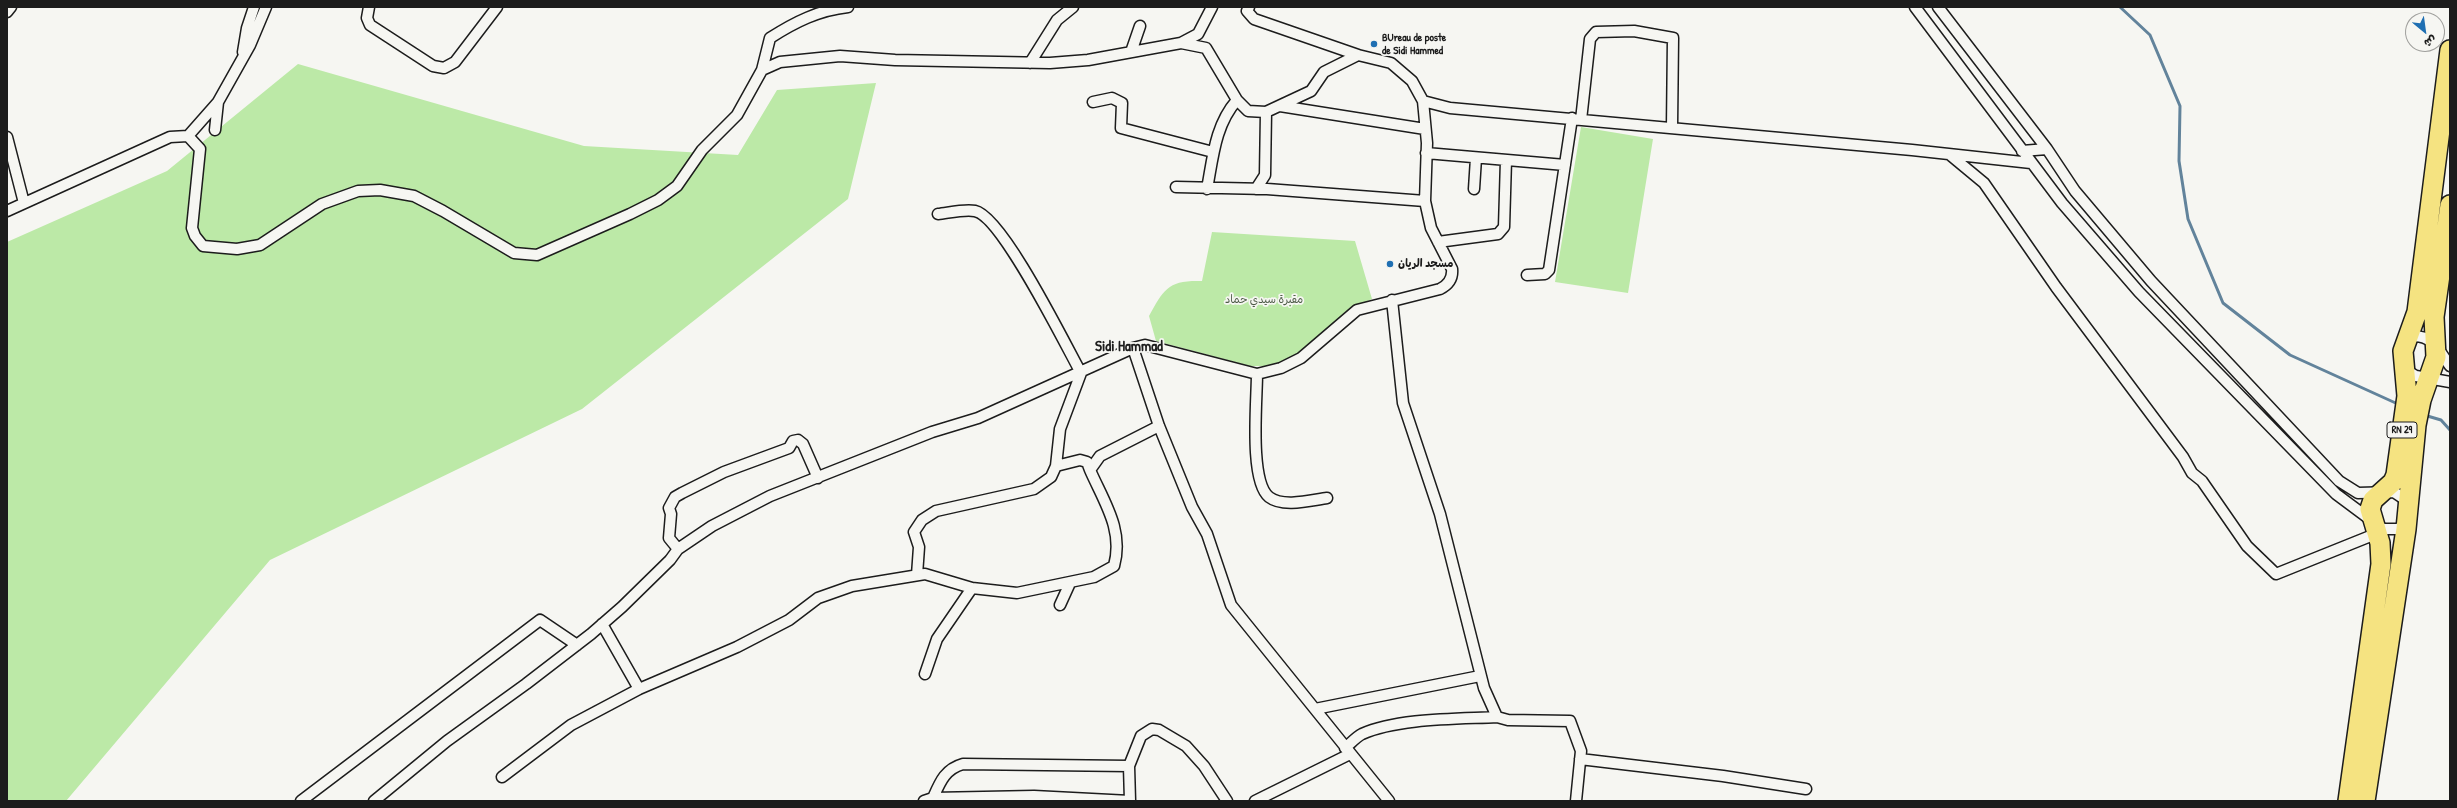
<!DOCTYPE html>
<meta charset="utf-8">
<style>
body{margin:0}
#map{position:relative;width:2457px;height:808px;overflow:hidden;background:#f6f6f2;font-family:"Patrick Hand","Playpen Sans Arabic",sans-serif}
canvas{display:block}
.frame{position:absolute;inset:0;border:8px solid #1c1c1c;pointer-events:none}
.north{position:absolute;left:2405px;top:12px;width:40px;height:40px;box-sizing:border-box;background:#f6f6f2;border:1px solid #9f9f9c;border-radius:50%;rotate:151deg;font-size:11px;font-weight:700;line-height:16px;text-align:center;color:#1c1c1c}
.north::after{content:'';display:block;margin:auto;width:14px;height:18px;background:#1f6fb2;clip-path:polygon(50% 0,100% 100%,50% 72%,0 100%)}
</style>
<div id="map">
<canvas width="2457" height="808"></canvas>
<div class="frame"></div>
<div class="north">ش</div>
</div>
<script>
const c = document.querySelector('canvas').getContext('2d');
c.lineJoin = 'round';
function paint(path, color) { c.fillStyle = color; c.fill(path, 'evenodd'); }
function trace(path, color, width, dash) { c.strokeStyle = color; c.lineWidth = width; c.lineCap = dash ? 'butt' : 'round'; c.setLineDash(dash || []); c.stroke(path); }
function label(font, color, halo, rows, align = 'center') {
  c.font = font + ' "Patrick Hand","Playpen Sans Arabic",sans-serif'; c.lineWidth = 3.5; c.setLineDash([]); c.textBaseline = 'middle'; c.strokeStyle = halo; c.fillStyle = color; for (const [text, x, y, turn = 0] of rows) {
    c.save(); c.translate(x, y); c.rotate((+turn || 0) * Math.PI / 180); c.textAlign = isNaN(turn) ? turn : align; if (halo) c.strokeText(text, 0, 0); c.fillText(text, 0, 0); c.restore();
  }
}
paint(new Path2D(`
 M298 64 584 146 738 155 777 90 876 83 848 199 582 409 270 560 66 801H7V242L167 171Z
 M1581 127 1653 139 1628 293 1555 282Z
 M1212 232 1355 241 1372 299 1346 311 1303 352 1275 366H1250L1156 341 1149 316C1164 289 1168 280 1202 281Z`), '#bce9a7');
trace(new Path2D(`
 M2120 7 2150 35 2180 106 2179 161 2188 219 2223 303 2290 355 2400 405
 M2424 415 2441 420 2450 430`), '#62839b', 3);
const street = new Path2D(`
 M369 7 367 18 370 25 433 66 444 68 455 62 497 7
 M1249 7 1247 11 1254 19 1358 55
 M1915 7 2062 203 2139 292 2336 494 2383 529H2398L2407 523
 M1938 7 2047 149 2075 191 2151 281 2339 481 2358 493 2394 492 2409 502
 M7 12 11 7
 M1181 43 1198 34 1212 7
 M243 52 247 28 254 7
 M1131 52 1140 26
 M1030 63 1057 20 1073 7
 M1423 101 1450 108 1912 150 2031 163
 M1093 102 1112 98 1122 103 1121 128 1213 152
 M1280 106 1425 129
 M1581 120 1590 39 1596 32 1634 31 1673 38 1672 127
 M215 130 218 102
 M188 136 218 102 250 45 266 7
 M7 137 24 203
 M2022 151 2047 149
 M1426 153 1565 165
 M1949 154 1984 183 2056 287 2183 457 2192 473 2202 481 2247 546 2276 574 2378 533
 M1176 187 1267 189 1425 201
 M1207 189C1213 157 1215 125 1237 100
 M1256 189 1265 175 1266 112
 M1474 189 1476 158
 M7 211 170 137 188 136 200 149 192 228 195 236 203 246 237 249 260 245 322 204 358 191 380 190 414 196 443 211 514 253 537 255 630 214 658 200 677 186 702 150 737 115 762 70 770 38C795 22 819 10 848 7
 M1438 242 1498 234 1504 227 1506 160
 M1527 275 1545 274 1549 270 1572 118
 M1392 300 1403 403 1440 514 1484 688 1497 717 1508 720 1570 721 1581 751 1576 801
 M2408 337C2431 332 2439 350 2450 366
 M1133 348 1159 426 1192 507 1207 534 1231 605 1389 801
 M2404 369 2416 376 2450 382
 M1257 374C1257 400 1249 481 1269 497 1283 508 1312 500 1327 498
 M1056 466 1080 460 1087 462 1090 470
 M678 549 669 538 671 514 669 508 675 497 682 493 724 472 789 448 793 441 798 440 803 444 818 478
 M917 575 919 547 914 532 922 520 936 511 1034 489 1051 477 1056 466 1060 429 1081 373C1065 344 1002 216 975 211 964 209 948 213 938 214
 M1060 605 1070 583
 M602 624 639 689
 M925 674 937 639 972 588
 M1315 709 1480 676
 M1345 748C1350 744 1356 737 1362 734 1397 718 1458 719 1497 717
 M1580 759 1723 776 1806 789
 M502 777 571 725 639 689 737 647 789 620 818 598 852 586 925 574 972 588 1017 593 1094 577 1114 566C1124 530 1104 502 1090 470L1100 456 1159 426
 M933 798C940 782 945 769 963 764L1129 766
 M301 801 540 620 577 645
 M374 801 447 741 526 684 591 634 622 607 670 560 678 549 712 526 770 496 932 432 978 418 1133 348 1145 345 1257 374 1281 368 1301 358 1357 310 1440 289C1448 285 1453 279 1452 269L1431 228 1425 201 1427 143 1423 101 1412 81 1391 63 1358 55 1324 72 1311 91 1266 112 1248 111 1237 100 1206 48 1181 43 1088 60 1050 63 895 60 840 56 780 62 762 70
 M924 801 933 798 1034 796 1130 801
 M1130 801 1129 766 1141 736 1152 729 1159 730 1186 746 1204 766 1227 801
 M1255 801 1350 754`);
const highway = new Path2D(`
 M2348 801 2381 564 2380 543 2370 509 2373 500 2393 482 2396 475 2407 396 2403 351 2417 312 2450 50
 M2365 801 2406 529 2416 425 2421 400 2436 357 2434 317 2450 205`);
trace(street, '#1c1c1c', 13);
trace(highway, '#1c1c1c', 22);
trace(street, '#f6f6f2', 10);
trace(highway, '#f5e381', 19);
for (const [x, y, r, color] of [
 [1374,44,4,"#1f6fb2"],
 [1390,264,4,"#1f6fb2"]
]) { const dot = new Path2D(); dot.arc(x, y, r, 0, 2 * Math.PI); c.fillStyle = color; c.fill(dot); trace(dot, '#f6f6f2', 1.5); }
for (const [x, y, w] of [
 [2402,430,30]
]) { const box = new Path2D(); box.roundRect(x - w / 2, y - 8, w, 16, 3); c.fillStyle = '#f6f6f2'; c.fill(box); trace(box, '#1c1c1c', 1); }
label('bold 10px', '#1c1c1c', null, [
 ["RN 29",2402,430]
]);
label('bold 11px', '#1c1c1c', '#f6f6f2', [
 ["BUreau de poste",1382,38],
 ["de Sidi Hammed",1382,51],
 ["مسجد الريان",1398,264]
], 'left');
label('11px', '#4c5a46', '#f6f6f2', [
 ["مقبرة سيدي حماد",1264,300]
]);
label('bold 15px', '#1c1c1c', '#f6f6f2', [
 ["Sidi Hammad",1129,347]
]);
</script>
